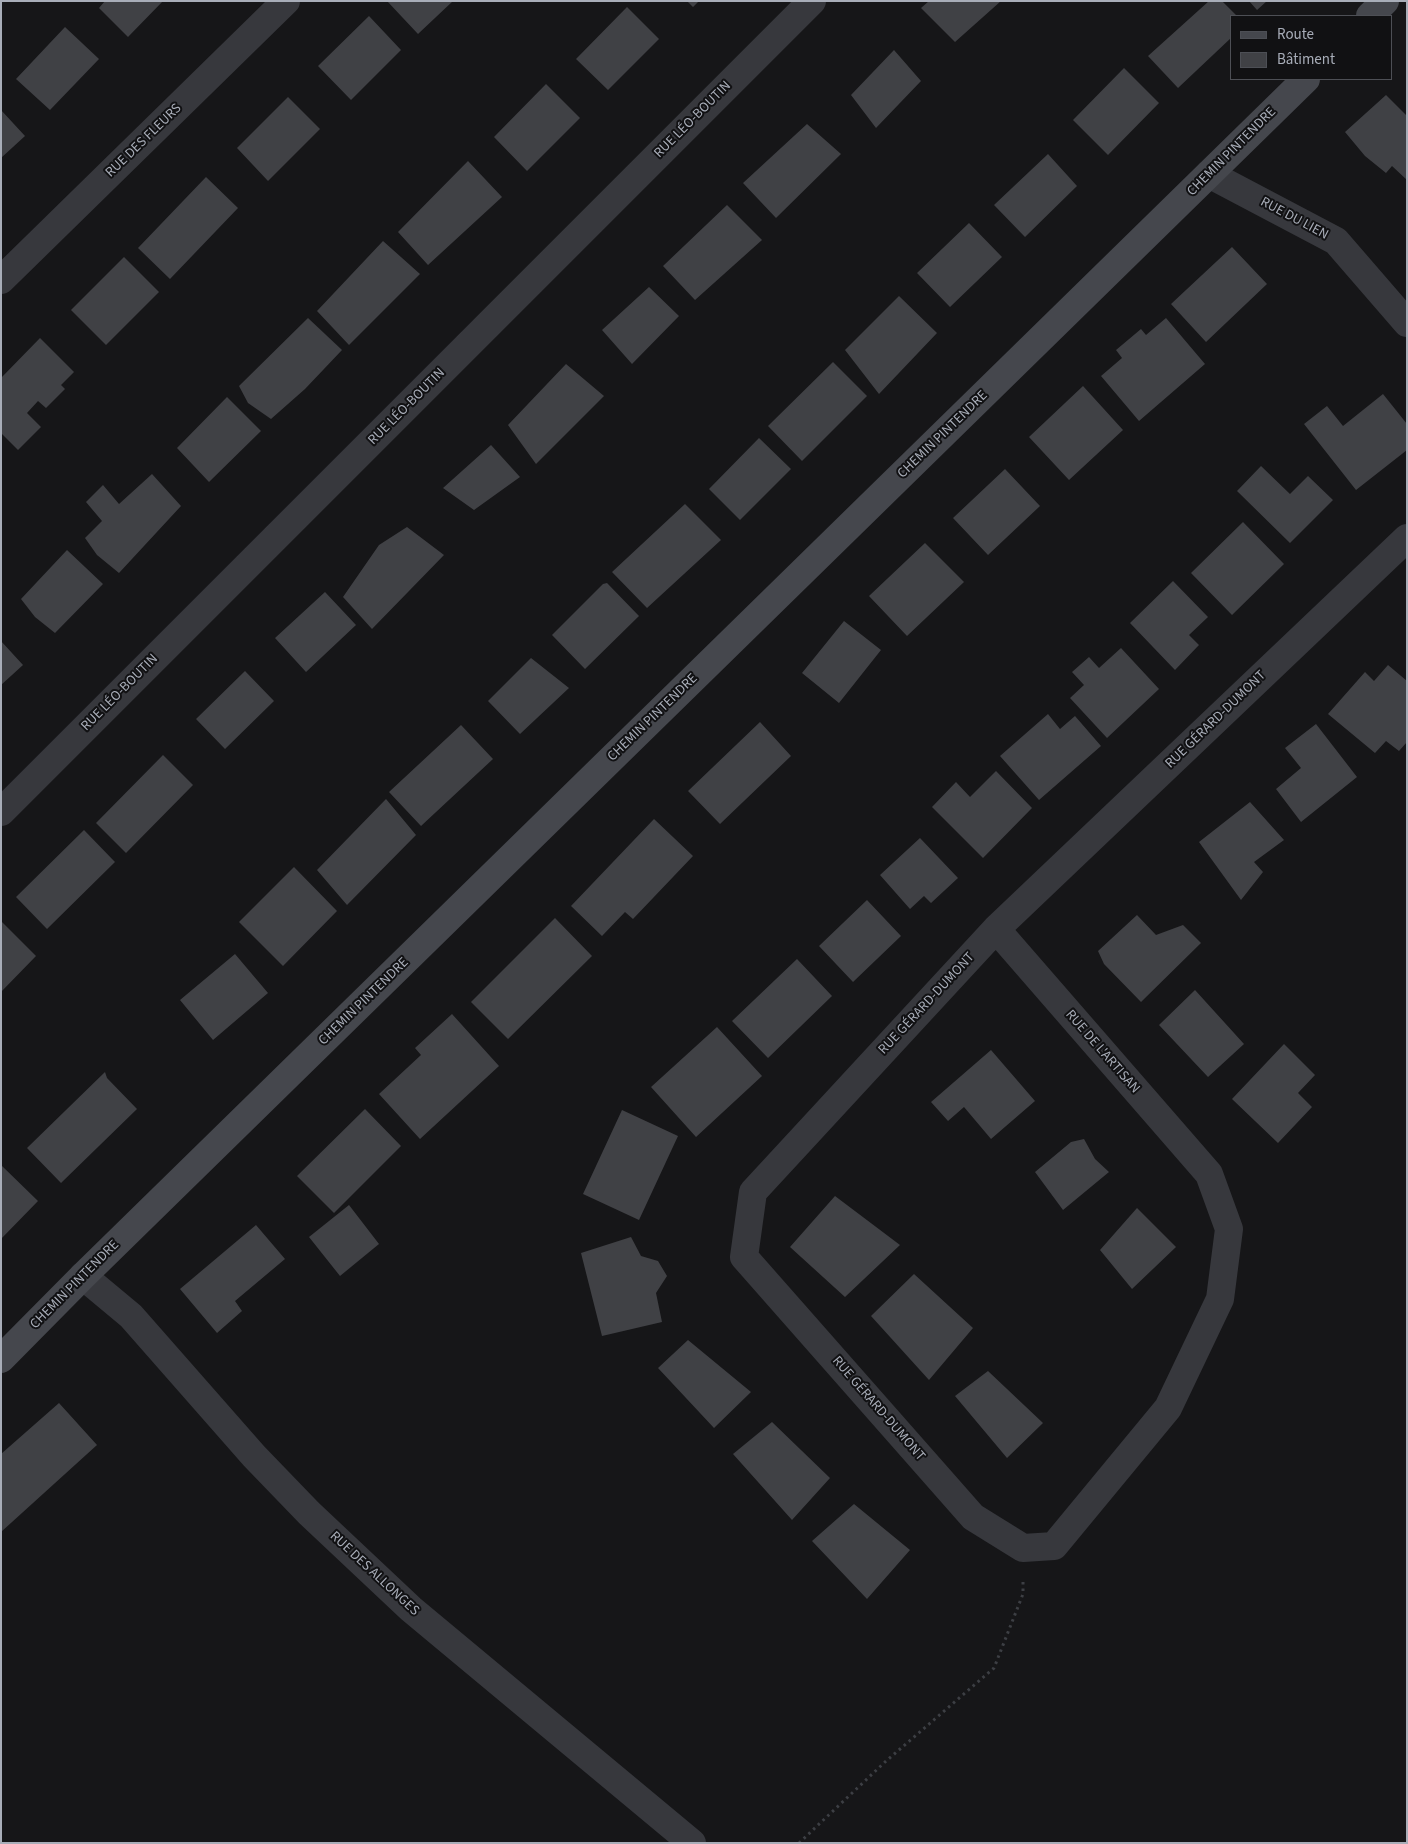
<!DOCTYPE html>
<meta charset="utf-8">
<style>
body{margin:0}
#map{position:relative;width:1408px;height:1844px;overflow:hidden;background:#161618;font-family:"Source Sans 3",sans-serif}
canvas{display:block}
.frame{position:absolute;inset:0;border:2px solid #a8adb8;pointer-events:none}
.legend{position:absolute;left:1230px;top:15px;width:162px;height:65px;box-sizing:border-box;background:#111113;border:1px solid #4d4f55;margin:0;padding:6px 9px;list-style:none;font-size:15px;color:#a8adb8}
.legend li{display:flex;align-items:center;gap:10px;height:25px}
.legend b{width:25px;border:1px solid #4d4f55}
</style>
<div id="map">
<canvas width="1408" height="1844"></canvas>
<div class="frame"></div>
<ul class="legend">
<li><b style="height:6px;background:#45474d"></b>Route</li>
<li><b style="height:14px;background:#404145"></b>Bâtiment</li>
</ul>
</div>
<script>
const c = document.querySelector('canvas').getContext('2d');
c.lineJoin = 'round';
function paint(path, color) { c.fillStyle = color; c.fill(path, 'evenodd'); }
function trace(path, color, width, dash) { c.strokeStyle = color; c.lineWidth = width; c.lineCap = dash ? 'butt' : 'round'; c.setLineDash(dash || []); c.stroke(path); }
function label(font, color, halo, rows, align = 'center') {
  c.font = font + ' "Source Sans 3",sans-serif'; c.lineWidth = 4; c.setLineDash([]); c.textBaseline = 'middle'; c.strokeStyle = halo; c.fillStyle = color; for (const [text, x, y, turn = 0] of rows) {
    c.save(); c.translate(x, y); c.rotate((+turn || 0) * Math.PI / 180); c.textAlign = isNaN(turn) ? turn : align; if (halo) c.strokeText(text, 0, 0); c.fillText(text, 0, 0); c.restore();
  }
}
paint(new Path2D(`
 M105 1H163L128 37 99 8Z
 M387 1H453L418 34Z
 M687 1H699L693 7Z
 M929 1H1001L955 42 921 8Z
 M1209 1H1222L1237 16H1232V37L1178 88 1148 56Z
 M1249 1H1267L1257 10Z
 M627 7 659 39 608 90 576 59Z
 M369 16 401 50 351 100 318 66Z
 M65 27 99 59 50 110 16 79Z
 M894 50 921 81 876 128 851 95Z
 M1124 68 1159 103 1108 155 1073 120Z
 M546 84 580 118 527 171 494 137Z
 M1386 95 1407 116V180L1392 166 1386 173 1365 156 1345 132Z
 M288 97 320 129 268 181 237 148Z
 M1 110 25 136 1 158Z
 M807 124 841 154 776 218 743 183Z
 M1048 154 1077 186 1025 237 994 205Z
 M468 161 502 197 428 265 398 232Z
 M206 177 238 208 170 279 138 248Z
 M727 205 762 240 695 300 663 266Z
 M969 223 1002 257 950 307 917 273Z
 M383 241 420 274 349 345 317 311Z
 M1232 247 1267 284 1206 342 1171 304Z
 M124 257 159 292 106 345 71 310Z
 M649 287 679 316 632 364 602 330Z
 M899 296 937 333 879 394 845 350Z
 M308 318 342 350 305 389 271 419 248 403 239 386Z
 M1166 318 1205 364 1139 421 1101 376 1122 358 1116 350 1141 329 1146 335Z
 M40 338 74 372 61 385 65 389 46 408 38 401 27 413 41 427 18 450 1 433V378Z
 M833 362 867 396 802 461 768 426Z
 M566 364 604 396 536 464 508 425Z
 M1083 386 1123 430 1069 480 1029 437Z
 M1383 394 1407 424V450L1356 490 1304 424 1327 406 1343 426Z
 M227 397 261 431 209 482 177 448Z
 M759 438 791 469 740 520 709 489Z
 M491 445 520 477 474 510 443 488Z
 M1261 466 1290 494 1308 476 1333 500 1290 543 1237 491Z
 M1005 469 1040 506 988 555 953 518Z
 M152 474 181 506 119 573 97 555 85 538 102 521 86 502 103 485 119 504Z
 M685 504 721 540 647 608 612 572Z
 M1243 522 1284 564 1232 615 1191 573Z
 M407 527 444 555 372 629 343 597 379 545Z
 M925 543 964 582 907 636 869 596Z
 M67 550 103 584 55 633 35 617 21 599Z
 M1173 581 1208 617 1189 635 1199 645 1175 670 1130 623Z
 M607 583 639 616 585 669 552 635 603 584Z
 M325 592 356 625 306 672 275 638Z
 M844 621 881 650 839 703 802 673Z
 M1 641 23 665 1 685Z
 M1121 648 1159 689 1107 738 1070 698 1084 685 1072 672 1089 657 1099 668Z
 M531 658 569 688 520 734 488 701Z
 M1388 665 1407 681V742L1399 751 1386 741 1375 753 1328 714 1365 672 1374 681Z
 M245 671 274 701 225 749 196 719Z
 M1048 714 1060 729 1075 716 1101 746 1039 800 1000 756Z
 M760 722 791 756 720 824 688 791Z
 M1316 724 1357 777 1301 822 1276 789 1301 768 1285 748Z
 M461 725 493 759 421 826 389 792Z
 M163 755 193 785 126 853 96 823Z
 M996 771 1032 808 983 858 932 807 956 782 970 797Z
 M386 799 416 835 347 905 317 870Z
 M1250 802 1284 840 1254 862 1263 872 1241 900 1199 842Z
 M654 819 693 856 633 919 625 912 602 936 571 906Z
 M84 830 115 862 47 929 16 897Z
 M920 838 958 878 931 903 924 896 910 909 880 875Z
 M294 867 337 911 283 966 239 922Z
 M867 900 901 936 853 982 819 946Z
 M1137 915 1156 935 1183 925 1201 943 1141 1002 1104 964 1098 951Z
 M555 918 592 956 508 1039 471 1002Z
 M1 921 36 956 1 992Z
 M235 954 268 993 213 1040 180 1000Z
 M797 959 832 996 768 1058 732 1021Z
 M1195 990 1244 1044 1208 1077 1159 1025Z
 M452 1014 499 1066 420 1139 379 1094 421 1055 415 1048Z
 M717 1027 762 1076 696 1137 651 1087Z
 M1284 1044 1315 1075 1298 1093 1312 1107 1278 1143 1232 1099Z
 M991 1050 1035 1101 991 1139 964 1107 948 1121 931 1102Z
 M105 1072 107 1078 137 1109 61 1183 27 1148Z
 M365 1109 401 1146 334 1213 297 1176Z
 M622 1110 678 1136 639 1220 583 1194Z
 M1084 1139 1095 1159 1109 1172 1063 1210 1035 1172 1071 1142Z
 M1 1165 38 1201 1 1239Z
 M835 1196 900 1245 845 1297 790 1247Z
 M349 1205 379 1244 340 1276 309 1237Z
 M1137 1208 1176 1247 1132 1289 1100 1250Z
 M256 1225 285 1259 235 1301 242 1311 217 1333 180 1289Z
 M631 1237 641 1256 658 1261 667 1276 656 1293 662 1322 602 1336 581 1253Z
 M914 1274 973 1328 929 1380 871 1316Z
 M688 1340 751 1392 714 1428 658 1368Z
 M988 1371 1043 1423 1007 1458 955 1396Z
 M59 1403 97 1445 1 1532V1454Z
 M772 1422 830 1478 792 1520 733 1454Z
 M854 1504 910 1550 867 1599 812 1541Z`), '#404145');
trace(new Path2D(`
 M799 1843 885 1762 994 1668 1023 1594V1579`), '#3d3f44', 3, [2.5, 4]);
trace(new Path2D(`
 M1209 174 1336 241 1407 323
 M1 280 286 1
 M1 812 812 1
 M996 929 1209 1174 1229 1229 1220 1299 1168 1408 1054 1546 1023 1548 973 1517 744 1257 753 1192 996 929 1407 538
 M83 1276 131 1316 254 1456 309 1513 411 1609 692 1843`), '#37383d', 28);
trace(new Path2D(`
 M1370 16 1385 1
 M1 1359 83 1276 1306 79`), '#45474d', 28);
label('14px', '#a8adb8', '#111113', [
 ["RUE LÉO-BOUTIN",693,120,-45],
 ["RUE DES FLEURS",144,141,-44],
 ["CHEMIN PINTENDRE",1232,152,-45],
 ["RUE DU LIEN",1294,219,28],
 ["RUE LÉO-BOUTIN",407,407,-45],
 ["CHEMIN PINTENDRE",943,435,-44],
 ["RUE LÉO-BOUTIN",120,693,-45],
 ["CHEMIN PINTENDRE",653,718,-44],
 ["RUE GÉRARD-DUMONT",1216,720,-44],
 ["CHEMIN PINTENDRE",364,1002,-44],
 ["RUE GÉRARD-DUMONT",927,1004,-47],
 ["RUE DE L'ARTISAN",1102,1052,49],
 ["CHEMIN PINTENDRE",75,1285,-45],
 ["RUE GÉRARD-DUMONT",878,1409,49],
 ["RUE DES ALLONGES",374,1574,43]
]);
</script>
